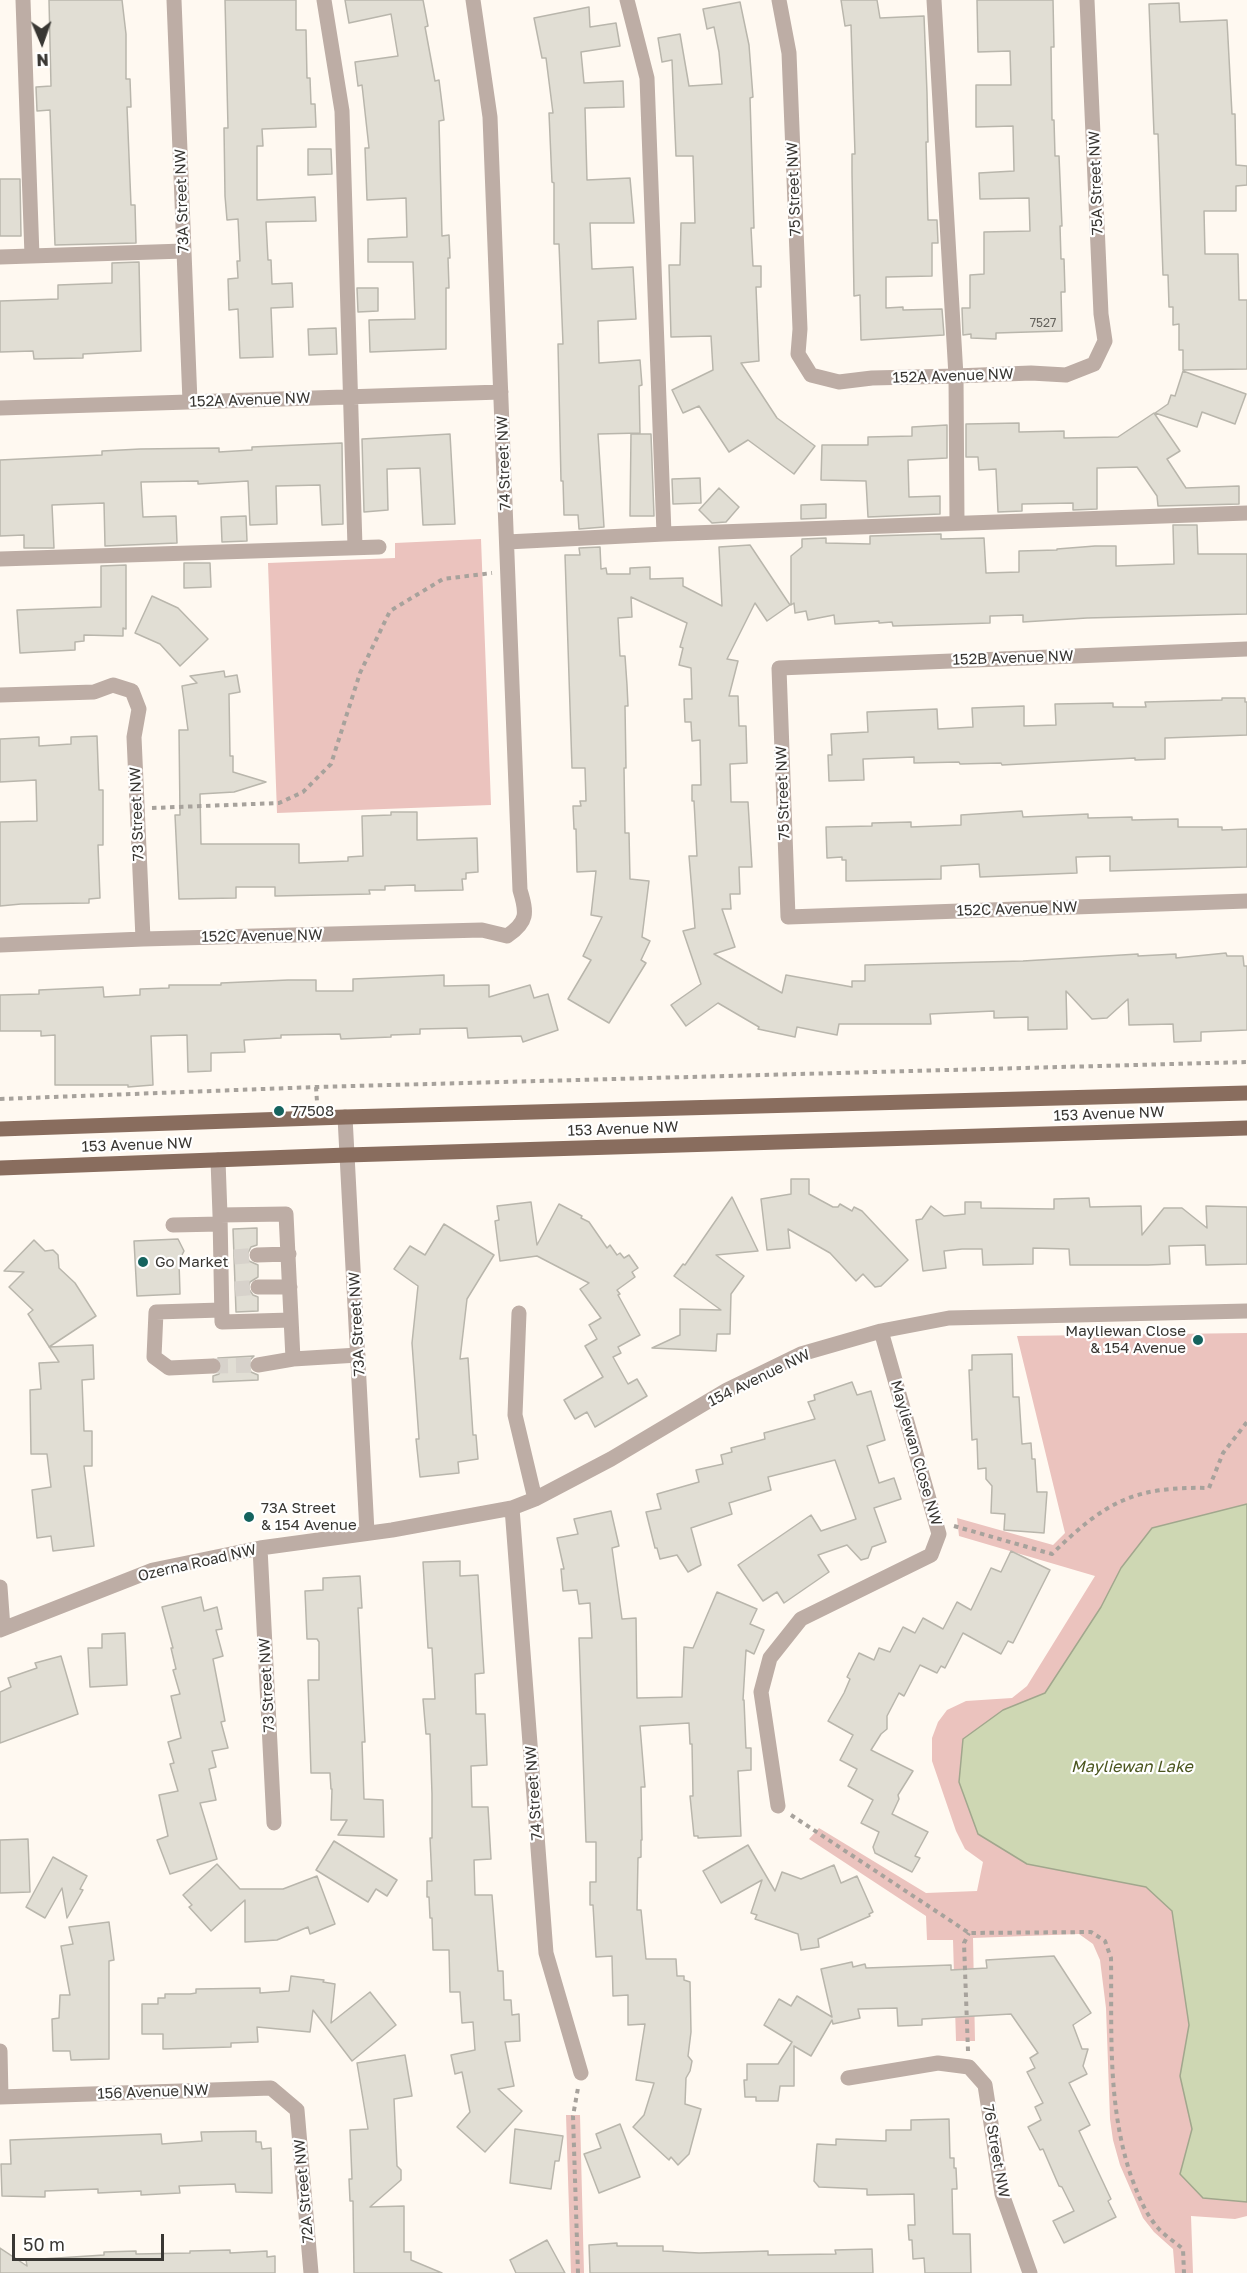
<!DOCTYPE html>
<html>
<head>
<meta charset="utf-8">
<style>
	body { margin:0 }
	#map { position:relative; width:1247px; height:2273px; overflow:hidden; background:#fff9f1; font-family:"Golos Text",sans-serif }
	canvas { display:block }
	.north { position:absolute; left:12px; top:12px; width:60px; height:60px; -webkit-text-stroke:4px #fff; paint-order:stroke; rotate:178deg; font-size:16px; font-weight:700; line-height:24px; text-align:center; color:#393733 }
	.north::after { content:''; display:block; margin:auto; width:21px; height:27px; background:#393733; clip-path:polygon(50% 0,100% 100%,50% 72%,0 100%) }
	.scale { position:absolute; left:12px; top:2234px; width:152px; height:27px; box-sizing:border-box; border:3px solid #393733; border-top:0; padding-left:8px; font-size:18px; line-height:21px; white-space:nowrap; color:#393733; -webkit-text-stroke:4px #fff; paint-order:stroke }
</style>
</head>
<body>
<div id="map">
<canvas width="1247" height="2273"></canvas>
<div class="north">N</div>
<div class="scale">50 m</div>
</div>
<script>
const g = document.querySelector('canvas').getContext('2d');
g.lineJoin = 'round';
function fillPath(path, color) { g.fillStyle = color; g.fill(path, 'evenodd'); }
function stroke(path, color, width, dash) { g.strokeStyle = color; g.lineWidth = width; g.lineCap = dash ? 'butt' : 'round'; g.setLineDash(dash || []); g.stroke(path); }
function label(font, color, halo, rows, align = 'center') {
  g.font = font + ' "Golos Text",sans-serif'; g.lineWidth = 4.5; g.setLineDash([]); g.textBaseline = 'middle'; g.strokeStyle = halo; g.fillStyle = color; for (const [text, x, y, turn = 0] of rows) {
    g.save(); g.translate(x, y); g.rotate((+turn || 0) * Math.PI / 180); g.textAlign = isNaN(turn) ? turn : align; if (halo) g.strokeText(text, 0, 0); g.fillText(text, 0, 0); g.restore();
  }
}
const green = new Path2D(`
	M481 539 491 805 277 813 268 563 395 558V543Z
	M1247 1333V2216L1235 2219 1191 2216 1193 2273H1175L1173 2249 1154 2232 1143 2218 1120 2165 1113 2140 1110 2119 1106 2008 1100 1960 1093 1944 1079 1934 973 1938 975 2041H956L953 1940H927L926 1916 809 1839 819 1828 926 1893 977 1891 983 1862 965 1849 956 1831 932 1761V1738L938 1722 947 1710 966 1701 1012 1698 1027 1686 1095 1576 959 1536 957 1518 1053 1545 1065 1533 1017 1336Z
	M566 2115H580L584 2273H571Z`);
const water = new Path2D(`
	M1247 1504V2202L1203 2198 1180 2174 1192 2129 1180 2076 1189 2025 1172 1911 1146 1887 1027 1864 978 1834 959 1782 963 1739 1003 1710 1045 1693 1101 1607 1121 1568 1152 1528Z`);
const building = new Path2D(`
	M49 0H122L126 34V79H130L131 107H127L131 205H135L136 243 55 245 50 110 37 111 36 87 51 86Z
	M225 0H296V30H306L307 78H310L311 104H315L316 127 262 129 263 146H257V200L315 197 316 221 266 222 268 260H271L272 284 292 283 293 307 271 308 273 357 240 358 238 309 229 310 228 279 238 278 237 261H240L238 219 227 220 225 196 224 128H228Z
	M345 0H423L428 26 425 27 435 81 439 80 444 120 439 121 442 236 449 235 450 258H448L449 288H446V349L370 352 369 320 415 319 413 262H368V239L407 237 406 198 367 200 365 148H369L362 85 358 86 355 62 398 56 391 14 349 23Z
	M841 0H877L880 18 924 16 927 93 928 142H926L928 220H937L938 243H932V276L886 277V308L903 307V310L942 309 944 335 861 340 860 295 854 296 852 173V154H855L851 25 845 26Z
	M977 0H1053L1054 47H1051L1052 120H1054L1055 156H1059L1062 226H1060L1061 259H1064L1065 292H1061L1062 331 996 333V339L971 338V334L963 335 962 308H970V275L984 274V232L1030 231 1029 198 980 199 979 173 1014 171 1013 126 976 127V85H1011L1010 51 978 52Z
	M740 2 749 45 753 97 750 98 754 228H751L753 266H761V287H756L759 361 741 363 777 418 815 446 794 474 748 440 729 452 699 406 683 413 672 390 713 370 711 336 671 337 669 265H680L681 223H695L693 156H676L672 60 662 62 658 38 680 34 689 86 722 84 719 52 714 27 707 29 703 9Z
	M1179 3 1180 22 1227 20 1232 114H1235L1236 165 1247 166V185L1236 186V211H1204L1205 254H1238L1239 300H1247V369L1183 370V350H1179V324L1173 325V307H1169L1168 275H1163L1158 134H1154L1149 4Z
	M589 7 590 27 616 23 620 46 581 52 584 83 623 81 624 107 585 108 587 180 630 178 634 223H590L592 269 633 267 636 319 598 321 599 363 640 360 642 385 639 386 640 433 598 434 604 527 579 529 578 515H564L563 481H561L558 344H563L559 244H554V183L552 182 549 113H553L546 58H542L534 18Z
	M308 149H331L332 174 308 175Z
	M0 179H20L21 236H0Z
	M139 262 141 351 83 354V358L34 359 33 351 0 352V301L58 299V285L112 283V263Z
	M357 288H378V311L358 312Z
	M336 328 337 354 309 355 308 329Z
	M1183 371 1246 394 1235 424 1202 412 1197 427 1155 413 1168 404 1171 395 1175 396Z
	M1154 413 1180 451 1167 459 1186 488 1239 486V504L1158 506 1157 496 1137 467 1097 468V509L1073 510V503L1022 504V511L998 512 996 469 979 470 978 457H966V424L1019 423V432L1064 431V438L1118 437Z
	M947 425V458L908 460 909 497 940 496V514L868 517 866 481 821 480 822 445H868V437L912 436V427Z
	M450 434 455 524 423 525 420 468 387 469 388 510 364 512 362 439Z
	M631 434H651L654 516H630Z
	M342 443 343 524 322 525 320 485 276 486 277 524 250 525 248 481 198 484V481L141 482 143 517 176 516 177 543 105 546 104 503 52 505 54 548H24V535L0 536V460L102 455V451L140 449 219 448V452L252 450V447Z
	M700 478 701 503 673 504 672 479Z
	M719 488 739 507 726 522 712 523 699 510Z
	M826 504V518L801 519V505Z
	M246 516 247 541 222 542 221 517Z
	M1173 525H1197L1198 554H1247V614L1087 618 1023 622V615L990 616V623L893 626 892 622 879 623V621L835 624 834 615 808 620 806 611 795 613 794 603 791 605V556L802 547V539L826 538V543L870 544V536L941 534V539L984 538 986 573 1019 572V551L1057 550V549L1095 546H1116V566L1174 564Z
	M750 545 790 605 767 621 755 603 727 659 738 661 729 696H738L739 726H746L747 763 730 764 731 802H748L752 867H739L740 894H730L731 909H722L735 947 714 954 782 993 786 975 852 987V981H865V965L1023 961 1138 954V956L1176 954V958L1226 953 1227 956H1243L1244 966H1247V1030L1201 1032V1041L1174 1042 1173 1024 1129 1025 1128 999 1107 1018 1092 1019 1066 991 1067 1029 1028 1030V1017L994 1018V1011L930 1014 931 1024H839L837 1035 797 1027 795 1037 758 1029 759 1027 718 1003 686 1026 671 1005 701 984 683 931 695 928 689 856H697L694 801H692V785H701L700 740 692 741 691 722H685L684 699H692L691 668 679 665 683 648 680 647 687 623 631 597 632 617 618 618 620 656H625L627 685 628 706H625L626 768H624L625 833H629L630 879 649 881 642 937 650 941 641 960 646 963 609 1023 568 999 591 960 583 956 602 917 591 915 596 871 577 872 576 829H574L573 806H581L580 801H586L585 768H572L565 555H580L579 548 600 547 601 569 606 568 607 574H630V568L650 567V579L683 578V586L722 606 719 547Z
	M184 563H210L211 587 184 588Z
	M126 565V629L123 628V636L84 635V641L75 642V650L20 653 17 610 101 607V566Z
	M152 596 178 608 208 639 180 666 160 644 135 633Z
	M224 671 225 677 237 675 240 692 229 694 230 756H233V772L266 782 234 792 200 794 201 844H299V863L348 861V857L363 856 362 816 391 815V812H417V840L477 838 478 872 466 873V879H462L463 890 415 891V885L385 886V890H369L370 894 275 896V887H236V898L179 899 175 815H180L179 730H188L182 686 197 683 190 676Z
	M1222 698H1245V702H1247V735L1165 738V759L1135 760V758L1002 765 1001 763 960 764 959 762 914 763V757L863 759 864 780 829 781 828 755H832L831 734 868 732 867 712 937 709 938 729 973 727 972 708 1024 706V726L1056 725 1055 704 1113 703V707H1146L1145 702 1222 700Z
	M97 736 99 790H103V845H98L100 898 89 899V903L21 904 0 906V822L37 821 36 780 0 782V739L39 737V746L71 744V737Z
	M1022 811 1023 817 1088 814V818L1132 817V820L1178 819V827H1222V830L1247 829V867L1110 871V856L1076 857 1077 873 980 877 979 864 941 866V879L846 881V860H842V857L827 858 826 827 872 826V823L911 822V827L961 825V815Z
	M444 975V986L489 985V997L530 985 534 998 548 994 558 1030 523 1042 521 1036 468 1038 467 1028 420 1029V1034L391 1035V1037L341 1039 340 1034 281 1035V1038L244 1040 245 1052 211 1053V1071L188 1072 187 1035 151 1036 153 1085 128 1087V1085H55V1035L41 1036V1031H0V995L39 994V990L103 987 104 997 140 995V989L169 988V985H221V983L288 980H316V991H353V979Z
	M791 1179H809V1194L833 1207H838L840 1204 852 1211 854 1207 862 1211 908 1260 881 1286 875 1287 863 1274 856 1281 830 1253 788 1229 790 1248 767 1250 761 1199 791 1194Z
	M732 1197 758 1251 716 1255 744 1276 731 1294 730 1334H717L716 1351 652 1348 680 1335V1309L721 1310 674 1276 683 1264 685 1265Z
	M1089 1198 1090 1207 1141 1206 1142 1235 1164 1208H1182L1207 1228 1206 1206 1247 1207V1264L1206 1265 1205 1245 1169 1246 1170 1264 1148 1265H1070L1069 1249 1033 1248V1264L983 1265 982 1249H962L944 1251 946 1268 923 1271 916 1220 922 1219 931 1206 944 1216 965 1214V1202H981V1208L1054 1209V1199Z
	M531 1202 537 1245 559 1204 582 1216 581 1218 589 1222 607 1248 610 1245 617 1255 620 1253 624 1258 629 1255 638 1268 632 1272 635 1277 617 1290 620 1294 618 1295 640 1335 618 1347 621 1353 613 1357 628 1384 637 1379 647 1396 595 1427 587 1412 575 1419 564 1400 603 1377 585 1346 597 1339 589 1325 601 1318 580 1289 589 1283 537 1256 500 1261 495 1221 499 1220 497 1206Z
	M444 1224 494 1255 467 1299 460 1359 468 1358 473 1435H476L478 1459 458 1462 459 1473 420 1477 416 1439H419L412 1343 418 1286 394 1269 410 1246 425 1255Z
	M257 1228V1245L251 1247 247 1255 249 1261 258 1265V1277L250 1282 248 1288 253 1295 258 1297V1311L236 1312 233 1229Z
	M178 1239 184 1251 179 1261 180 1294 137 1296 134 1241Z
	M34 1240 45 1251 53 1250 58 1255 59 1268 75 1283 96 1316 49 1347 93 1345 94 1379 82 1380 84 1431H92V1466H84L94 1546 53 1551 51 1536 37 1538 32 1490 51 1487 47 1454H31L30 1390 41 1389 39 1363 59 1362 28 1314 33 1310 9 1287 24 1272 4 1271Z
	M1012 1354 1013 1397H1019L1022 1444 1031 1443 1032 1459H1035L1037 1492H1047L1044 1533 1004 1530 1005 1514 991 1513 992 1486 986 1479V1468L978 1469 977 1439 972 1440 969 1370H972V1355Z
	M254 1356 249 1361V1367L251 1372 258 1375V1380L213 1382V1376L219 1374 223 1366 218 1358Z
	M852 1382 857 1395 871 1391 885 1440 867 1446 879 1483 894 1478 901 1499 874 1508 886 1542 872 1547 868 1558 861 1560 847 1545 818 1555 829 1572 784 1603 777 1592 763 1601 738 1565 811 1515 821 1531 856 1519 835 1460 768 1477 771 1490 729 1503 732 1514 691 1528 701 1565 688 1572 677 1555 660 1559 657 1548H655L646 1512 661 1509 657 1494 699 1482 696 1470 723 1464 721 1455 732 1452 731 1448 765 1439 764 1433 815 1419 808 1402 815 1400 814 1395Z
	M611 1511 619 1546 612 1548 622 1619 636 1618 637 1698 682 1697 684 1647 693 1648 717 1592 757 1609 750 1624 764 1630 754 1654 746 1650 743 1700H744L746 1748H751V1770L738 1771 741 1836 698 1838V1836H694L690 1796H693L692 1744H690L689 1723 640 1726 645 1787H641L642 1840H641V1857L638 1858 637 1910H641L646 1959H676L677 1976H684V1980L690 1982 691 2032 688 2056 692 2061 690 2071 686 2078 685 2104 701 2109 689 2154 678 2165 671 2157 669 2160 633 2127 644 2115 654 2083 636 2080 645 2024 628 2025V1995L613 1996 612 1956 596 1957 593 1905H590V1882H596V1842H586L579 1638H592L590 1603 579 1604 577 1590 563 1591 561 1569H564L557 1538 578 1534 574 1519Z
	M1011 1551 1050 1570 1013 1643 1008 1641 1001 1654 963 1633 945 1668 941 1666 937 1673 920 1665 904 1696 899 1693 887 1716V1729L881 1734 871 1750 913 1771 898 1795 899 1799 892 1814 928 1832 915 1856 920 1858 912 1872 875 1853 873 1847 879 1832 861 1823 873 1800 848 1786 857 1769 840 1760 853 1735 828 1721 844 1693 850 1679 847 1677 859 1653 874 1660 879 1648 890 1652 903 1627 915 1633 923 1618 943 1629 957 1602 971 1610 991 1568 1001 1572Z
	M460 1561V1576L478 1575 484 1673 475 1674 476 1714H485L487 1765 471 1766 472 1807H488L491 1859 474 1860 475 1895H492L498 1971H503L504 2000H511L512 2015 519 2014 520 2041 505 2042 514 2086 498 2089 522 2111 485 2152 457 2127 470 2112 462 2072 455 2074 451 2055 475 2050 473 2022 462 2023 460 1992H450L449 1950H433L432 1918H430L429 1897H427V1881H432L430 1838H432V1794L430 1734H426L423 1699H435L432 1648H428L423 1562Z
	M360 1576 362 1608H358L365 1742H362L364 1799 383 1800 384 1837 338 1835 347 1820H331L332 1789H331L330 1773H311L308 1680H319V1642L317 1639H307L305 1591 323 1590V1578Z
	M201 1597 204 1611 217 1607 222 1629 216 1630 223 1656 213 1659 225 1721 221 1722 228 1748 212 1751 216 1767 209 1769 216 1800 200 1803 217 1859 170 1874 157 1840 168 1836 159 1795 178 1791 170 1764 174 1763 168 1742 181 1738 171 1696 180 1694 173 1670 176 1669 171 1648H173L162 1607Z
	M125 1633 127 1685 90 1687 88 1648H102V1634Z
	M61 1656 78 1714 0 1743V1692L11 1687 8 1678 37 1668 35 1663Z
	M28 1839 30 1892 0 1893V1840Z
	M334 1841 397 1880 387 1896 376 1889 368 1902 316 1870Z
	M748 1845 775 1891 782 1872 801 1879 834 1865 841 1883 857 1876 873 1912 869 1914 870 1916 818 1939 819 1947 801 1950 798 1934 755 1919 757 1915 751 1913 762 1880 721 1903 703 1871Z
	M53 1857 87 1876 80 1889 83 1890 67 1918 62 1888 45 1918 26 1907Z
	M217 1864 240 1889H283L317 1876 335 1924 310 1934 308 1927 277 1940 245 1942V1900L211 1931 189 1907 192 1905 183 1895Z
	M109 1922 114 1960 109 1961V2059L71 2060 70 2051H53L52 2019 59 2018 60 1995H70L61 1946 73 1944 69 1927Z
	M1054 1956 1091 2013 1073 2025 1082 2049H1088L1083 2066 1087 2074 1069 2083 1090 2125 1079 2131 1111 2199 1108 2201 1116 2217 1064 2243 1053 2221 1074 2211 1062 2187 1059 2186 1043 2149 1040 2150 1028 2127 1041 2120 1035 2107 1043 2103 1027 2072 1035 2068 1030 2058 1038 2053 1011 2014 922 2019V2025L898 2026 897 2008 858 2009 860 2018 833 2024 832 2020 811 2056 794 2046V2086H780L778 2101H756V2097H745L744 2080H747V2064H778L792 2042 764 2025 779 1999 791 2006 797 1996 832 2017 821 1969 852 1962 853 1967 865 1964 866 1968 951 1965V1970L987 1968 986 1960Z
	M291 1976 324 1980 323 1982 335 1984 331 2023 370 1992 396 2025 352 2061 313 2010 310 2032 257 2027 258 2042 231 2043V2047L163 2049V2034H142V2004H158V1998H165V1994H190L196 1993V1989L260 1988V1993L289 1991Z
	M405 2055 412 2096 394 2099 397 2166 401 2170V2180L370 2207 404 2206V2252H411V2260L442 2273H354L353 2201H350L349 2179H352L350 2130 368 2129 357 2063Z
	M949 2119 950 2158H954V2168H956L957 2189H952L953 2234H970L971 2273H925L924 2258 913 2259 912 2240H909L908 2225H915L914 2194 867 2195V2189L819 2187 814 2181 817 2144 836 2145V2139L886 2141V2130H911V2120Z
	M620 2124 640 2177 599 2193 584 2154 601 2148 596 2134Z
	M515 2129 563 2136 559 2161H555L551 2189 510 2183Z
	M256 2131V2142H261L262 2149 271 2148 272 2193 236 2192 235 2184 179 2186 180 2193 141 2195V2191L98 2193V2189L45 2191V2197L2 2196 1 2164H11L10 2140 161 2134 162 2144 202 2141 201 2132Z
	M547 2240 565 2273H516L510 2260Z
	M617 2243V2246H663V2251L699 2253 768 2251V2255L836 2254 835 2250 872 2249 873 2273H590L589 2245Z
	M0 2248 27 2266 26 2260 104 2255V2252L136 2251V2254L190 2253V2251L230 2250V2253L267 2251V2257L275 2256V2273H0Z`);
const minorTunnel = new Path2D(`
	M234 1257 257 1255
	M235 1289 258 1287
	M213 1366 258 1365`);
const path = new Path2D(`
	M152 808 279 803 303 792 331 764 360 673 390 611 443 579 492 573
	M316 1087 317 1102
	M0 1099 316 1087 1247 1062
	M954 1526 1052 1554C1105 1502 1134 1486 1209 1488L1223 1453 1247 1422
	M791 1815 969 1933 1091 1932 1105 1941 1111 1958C1112 2031 1107 2105 1131 2176 1138 2195 1145 2213 1158 2228 1165 2236 1175 2242 1183 2249L1184 2273
	M968 2051 964 1943 969 1933
	M578 2273 573 2116 578 2088`);
const minor = new Path2D(`
	M23 0 32 256
	M174 0 190 402
	M324 0 342 111 355 547
	M627 0 647 78 664 534
	M779 0 789 53 800 329 798 354 811 375 839 382 872 378 956 376 1031 373 1066 375 1094 364 1105 341 1101 314 1087 0
	M934 0 956 376 957 523
	M0 257 184 251
	M0 408 501 392
	M507 542 664 534 1247 513
	M0 559 379 547
	M1247 649 779 668 788 917 1247 901
	M0 695 94 692 113 685 132 691 139 709 134 737 143 939
	M0 945 143 939 482 930 507 936C528 922 527 913 520 890L490 117 473 0
	M345 1117 367 1532
	M218 1160 220 1215 286 1214 293 1359 358 1355
	M220 1215 222 1322 291 1320
	M173 1225 220 1224
	M257 1255 289 1254
	M258 1287H290
	M519 1313 515 1415 535 1499
	M258 1365 293 1359
	M213 1366 169 1368 154 1357 156 1312 221 1310
	M512 1508 546 1953 581 2073
	M260 1548 274 1823
	M0 1587 3 1628
	M0 1630 153 1570 260 1548 392 1530 512 1508 535 1499 611 1459 727 1390 801 1354 881 1331 949 1318 1247 1311
	M778 1806 761 1692 770 1658 801 1619 931 1555 939 1534 881 1331
	M0 2051 1 2097
	M848 2078 938 2063 969 2067 985 2085 1002 2194 1030 2273
	M0 2097 271 2088 297 2110 311 2273`);
const major = new Path2D(`
	M0 1129 345 1117 1247 1093
	M0 1168 347 1155 1247 1128`);
const markers = [
	[279,1111,6,"#15635e"],
	[143,1262,6,"#15635e"],
	[1198,1340,6,"#15635e"],
	[249,1517,6,"#15635e"]
];
const numberNames = [
	["7527",1043,323]
];
const streetNames = [
	["75A Street NW",1096,183,-92],
	["75 Street NW",794,189,-92],
	["73A Street NW",182,201,-92],
	["152A Avenue NW",953,376,-2],
	["152A Avenue NW",250,400,-2],
	["74 Street NW",504,463,-92],
	["152B Avenue NW",1013,658,-2],
	["75 Street NW",783,793,-92],
	["73 Street NW",137,814,-92],
	["152C Avenue NW",1017,909,-2],
	["152C Avenue NW",262,936,-1],
	["153 Avenue NW",1109,1114,-2],
	["153 Avenue NW",623,1129,-2],
	["153 Avenue NW",137,1145,-2],
	["73A Street NW",357,1324,-93],
	["154 Avenue NW",759,1378,-26],
	["Mayliewan Close NW",916,1453,74],
	["Ozerna Road NW",197,1563,-13],
	["73 Street NW",267,1685,-93],
	["74 Street NW",534,1793,-94],
	["156 Avenue NW",153,2092,-2],
	["76 Street NW",996,2151,80],
	["72A Street NW",304,2191,-95]
];
const poiNames = [
	["77508",291,1111],
	["Go Market",155,1262],
	["Mayliewan Close",1186,1331,"right"],
	["& 154 Avenue",1186,1348,"right"],
	["73A Street",261,1508],
	["& 154 Avenue",261,1525]
];
const waterNames = [
	["Mayliewan Lake",1132,1767]
];
fillPath(green, '#ebc3be');
fillPath(water, '#ced7b3');
stroke(water, '#a1a78d', 1.5);
fillPath(building, '#e1ded4');
stroke(building, '#b9b6ac', 1.5);
stroke(minorTunnel, '#d7d2cb', 15, [15, 8]);
stroke(path, '#a7a29c', 4, [4.5, 4.5]);
stroke(minor, '#bdada5', 15);
stroke(major, '#896d5e', 15);
for (const [x, y, r, color] of markers) { const dot = new Path2D(); dot.arc(x, y, r, 0, 2 * Math.PI); g.fillStyle = color; g.fill(dot); stroke(dot, '#fff', 2); }
label('12px', '#63615b', null, numberNames);
label('15px', '#393733', '#fff', streetNames);
label('15px', '#393733', '#fff', poiNames, 'left');
label('italic 16px', '#4a551e', '#fff', waterNames);
</script>
</body>
</html>
